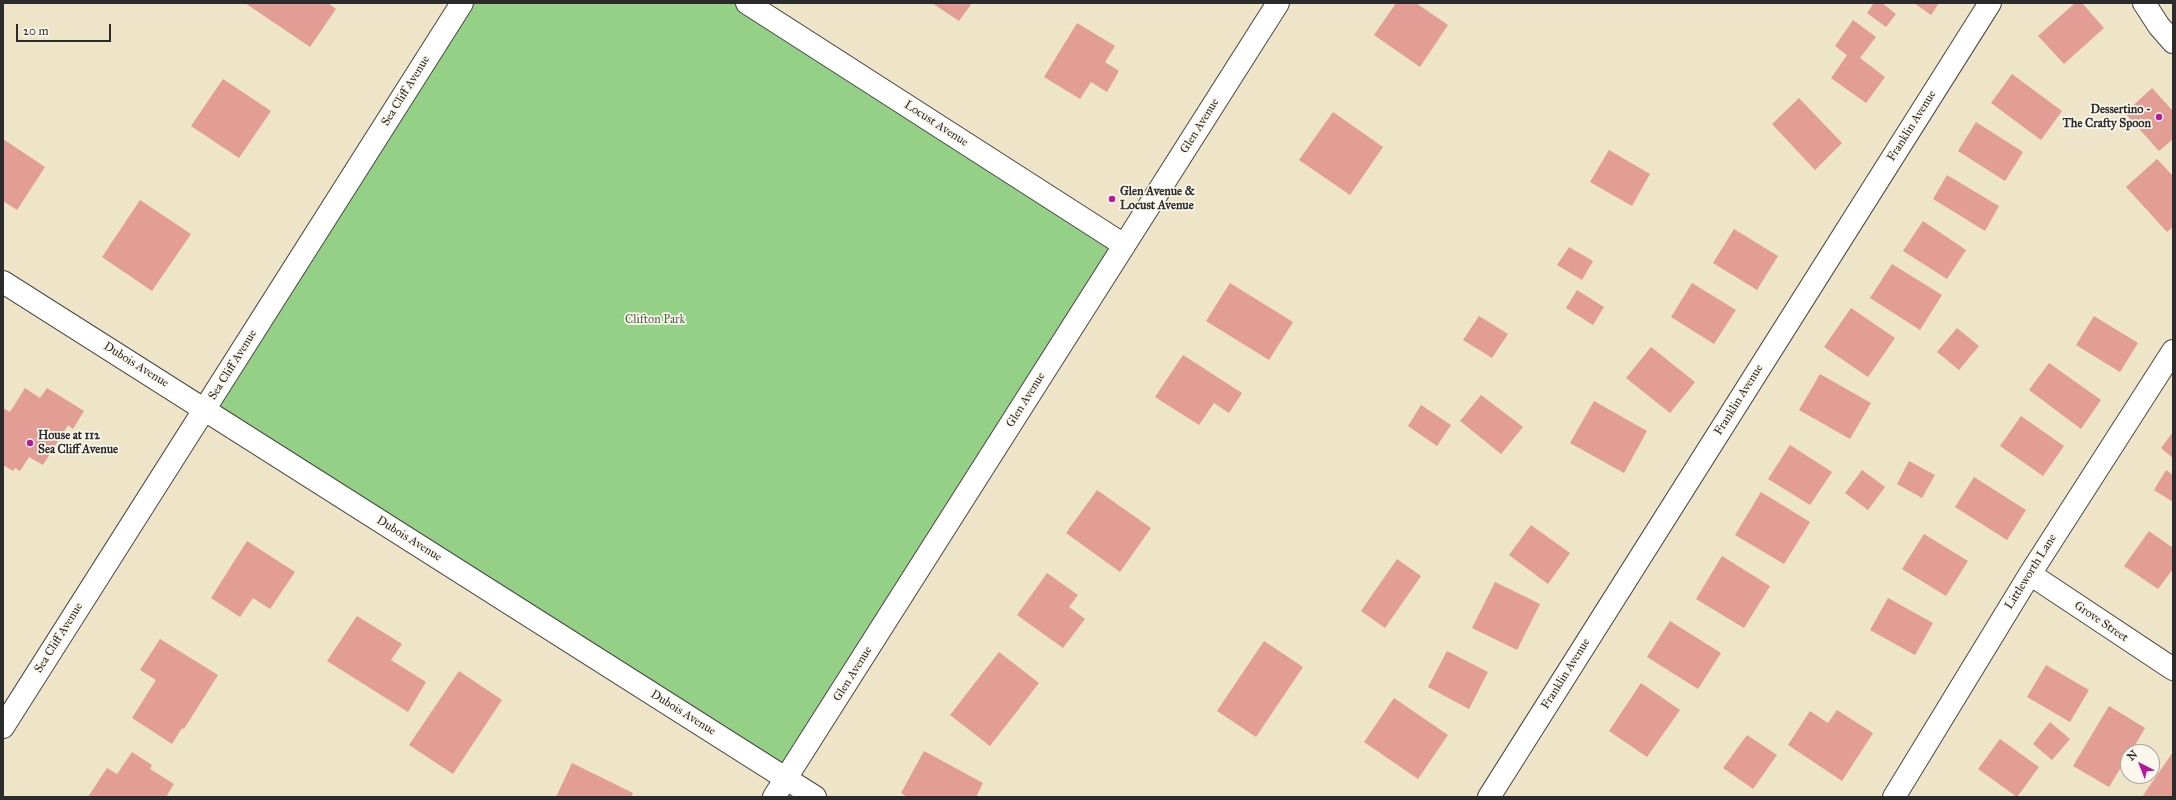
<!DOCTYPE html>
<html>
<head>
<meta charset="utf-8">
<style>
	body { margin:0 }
	#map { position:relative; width:2176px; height:800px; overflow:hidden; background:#eee5c8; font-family:"IM FELL Great Primer",serif }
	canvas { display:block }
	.frame { position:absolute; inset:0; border:4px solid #2b2b2b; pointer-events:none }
	.north { position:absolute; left:2120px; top:744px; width:40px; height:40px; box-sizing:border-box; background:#fbf7ec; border:1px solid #a8a59f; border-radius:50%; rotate:318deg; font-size:11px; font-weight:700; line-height:16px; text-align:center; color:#2b2b2b }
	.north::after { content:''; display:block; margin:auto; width:14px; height:18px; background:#b5179e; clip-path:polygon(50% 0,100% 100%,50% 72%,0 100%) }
	.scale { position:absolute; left:16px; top:24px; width:95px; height:18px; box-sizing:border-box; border:2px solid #2b2b2b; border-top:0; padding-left:5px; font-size:12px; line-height:14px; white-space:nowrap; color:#2b2b2b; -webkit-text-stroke:3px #fbf7ec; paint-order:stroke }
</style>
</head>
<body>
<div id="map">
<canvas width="2176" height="800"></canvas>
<div class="frame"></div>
<div class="north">N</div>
<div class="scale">20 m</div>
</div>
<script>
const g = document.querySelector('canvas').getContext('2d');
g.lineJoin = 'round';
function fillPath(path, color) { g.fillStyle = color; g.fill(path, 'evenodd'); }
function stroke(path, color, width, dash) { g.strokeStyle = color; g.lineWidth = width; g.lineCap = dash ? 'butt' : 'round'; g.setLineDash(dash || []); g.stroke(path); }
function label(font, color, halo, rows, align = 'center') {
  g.font = font + ' "IM FELL Great Primer",serif'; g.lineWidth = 3.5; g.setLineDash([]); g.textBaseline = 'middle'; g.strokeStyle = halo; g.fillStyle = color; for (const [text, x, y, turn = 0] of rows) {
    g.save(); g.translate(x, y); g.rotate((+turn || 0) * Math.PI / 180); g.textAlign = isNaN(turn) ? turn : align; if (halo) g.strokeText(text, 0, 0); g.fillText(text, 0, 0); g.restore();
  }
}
const green = new Path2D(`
	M462 3H747L1124 245 786 778 205 409Z`);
const building = new Path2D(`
	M245 3H328L336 9 310 47Z
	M932 3H972L959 21Z
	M1396 3H1416L1448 25 1420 67 1374 35Z
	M1874 3H1882L1896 14 1886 27 1867 13Z
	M1914 3H1939L1931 15Z
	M2075 3H2082L2104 28 2064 64 2038 36Z
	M1853 20 1876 37 1860 58 1885 77 1866 103 1831 78 1847 55 1835 46Z
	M1077 23 1115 46 1105 62 1119 71 1107 92 1091 82 1080 99 1044 77Z
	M2012 74 2062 111 2041 140 1991 103Z
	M223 79 271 111 239 158 191 126Z
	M2152 88 2173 111V139L2159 151 2125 113Z
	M1799 98 1842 143 1815 170 1772 124Z
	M1333 112 1383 147 1350 195 1299 160Z
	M1976 122 2023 152 2005 181 1958 151Z
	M3 139 45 167 17 210 3 201Z
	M1609 150 1650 174 1632 206 1590 182Z
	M2157 159 2173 176V227L2167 232 2126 187Z
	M1947 175 1999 206 1985 231 1933 199Z
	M140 200 191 234 152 291 102 257Z
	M1923 221 1966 250 1947 279 1903 251Z
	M1734 229 1778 256 1757 290 1713 263Z
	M1569 247 1593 261 1582 280 1557 265Z
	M1892 264 1942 295 1920 330 1870 298Z
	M1230 283 1293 322 1269 360 1206 321Z
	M1692 283 1736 310 1714 344 1671 317Z
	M1577 290 1604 307 1593 325 1566 308Z
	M1851 308 1895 338 1868 377 1824 347Z
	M1479 316 1508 334 1492 358 1463 340Z
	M2094 316 2138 343 2120 372 2076 345Z
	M1957 328 1979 346 1959 370 1937 352Z
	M1651 347 1695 382 1670 413 1626 378Z
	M1183 355 1242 393 1229 413 1214 403 1199 425 1155 397Z
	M2049 363 2101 400 2081 429 2029 390Z
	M1820 374 1871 403 1850 439 1799 410Z
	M25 388 40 398 47 388 84 411 73 429 68 425 43 465 29 457 20 471 15 468 13 471 3 465V408L10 412Z
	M1481 395 1523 427 1501 454 1460 421Z
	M1594 401 1647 431 1624 473 1570 443Z
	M1421 405 1451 425 1437 446 1408 426Z
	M2021 416 2064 446 2043 476 2000 446Z
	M2173 432V458L2161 448Z
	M1790 445 1832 472 1810 505 1768 479Z
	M1909 461 1935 475 1922 498 1897 484Z
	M1862 470 1885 487 1868 510 1845 493Z
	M2166 470 2173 475V502L2154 490Z
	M1974 477 2026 510 2007 540 1955 507Z
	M1097 490 1151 528 1120 572 1066 533Z
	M1761 492 1810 522 1784 564 1735 535Z
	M1531 525 1570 553 1548 584 1509 555Z
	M2149 531 2173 548V569L2158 589 2124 566Z
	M1924 534 1968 561 1946 596 1902 569Z
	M247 541 295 572 270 609 253 598 240 617 211 598Z
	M1722 556 1770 586 1744 628 1696 599Z
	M1397 559 1421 576 1385 628 1361 611Z
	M1047 573 1078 595 1069 607 1085 619 1063 648 1017 615Z
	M1495 582 1540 604 1517 650 1472 628Z
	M1888 598 1933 623 1915 655 1870 630Z
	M357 616 402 644 391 660 426 682 408 712 327 661Z
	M1670 621 1721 653 1698 689 1647 657Z
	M160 639 218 675 184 729 182 728 172 744 132 718 156 680 140 670Z
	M1264 641 1303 667 1256 737 1217 711Z
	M1447 651 1488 672 1469 709 1428 687Z
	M999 652 1039 683 990 746 950 715Z
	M2046 665 2089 690 2070 722 2027 697Z
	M459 671 502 700 453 774 409 745Z
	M1641 683 1680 710 1647 757 1609 731Z
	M1394 698 1448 735 1418 779 1364 742Z
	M2109 706 2145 728 2131 752H2128V756L2109 787 2073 766Z
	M1837 710 1873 733 1842 781 1788 745 1810 711 1828 723Z
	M2050 722 2070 739 2052 760 2033 744Z
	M1747 735 1777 755 1753 789 1723 768Z
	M2000 739 2039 767 2017 797 1978 769Z
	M924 751 983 783 976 797H907L901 793Z
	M132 752 152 765 150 769 174 784 166 797H88L107 768 117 774Z
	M2173 752V797H2142Z
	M572 763 633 793 631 797H556Z`);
const minor = new Path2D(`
	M747 3 1124 245
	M3 282 815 797
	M2030 574 2173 669
	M3 727 462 3
	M774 797 1278 3
	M1489 797 1990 3
	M1894 797 2030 574 2173 351`);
const major = new Path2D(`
	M2144 3 2159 26 2173 42`);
const markers = [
	[2159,117,4,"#b5179e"],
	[1112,199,4,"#b5179e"],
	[30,443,4,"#b5179e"]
];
const streetNames = [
	["Sea Cliff Avenue",406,91,-58],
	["Locust Avenue",936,124,33],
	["Glen Avenue",1200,126,-58],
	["Franklin Avenue",1912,126,-58],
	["Dubois Avenue",136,365,32],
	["Sea Cliff Avenue",233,365,-58],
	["Glen Avenue",1026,400,-58],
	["Franklin Avenue",1739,400,-58],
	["Dubois Avenue",409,539,32],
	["Littleworth Lane",2031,572,-58],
	["Grove Street",2101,622,34],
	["Sea Cliff Avenue",59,638,-58],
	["Glen Avenue",853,674,-58],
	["Franklin Avenue",1566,674,-58],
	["Dubois Avenue",683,713,32]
];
const poiNames = [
	["Dessertino -",2151,110,"right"],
	["The Crafty Spoon",2151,124,"right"],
	["Glen Avenue &",1120,192],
	["Locust Avenue",1120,206],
	["House at 112",38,436],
	["Sea Cliff Avenue",38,450]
];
const parkNames = [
	["Clifton Park",655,320]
];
fillPath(green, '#94d186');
fillPath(building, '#e29d94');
stroke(minor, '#484743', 24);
stroke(major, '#484743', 24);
stroke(minor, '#fff', 22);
stroke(major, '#fff', 22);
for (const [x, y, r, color] of markers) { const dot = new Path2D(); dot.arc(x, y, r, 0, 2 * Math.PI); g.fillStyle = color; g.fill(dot); stroke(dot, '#fbf7ec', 1.5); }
label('12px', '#2b2b2b', '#fbf7ec', streetNames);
label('bold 12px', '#2b2b2b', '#fbf7ec', poiNames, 'left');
label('12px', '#4a5d46', '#fbf7ec', parkNames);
</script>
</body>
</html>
